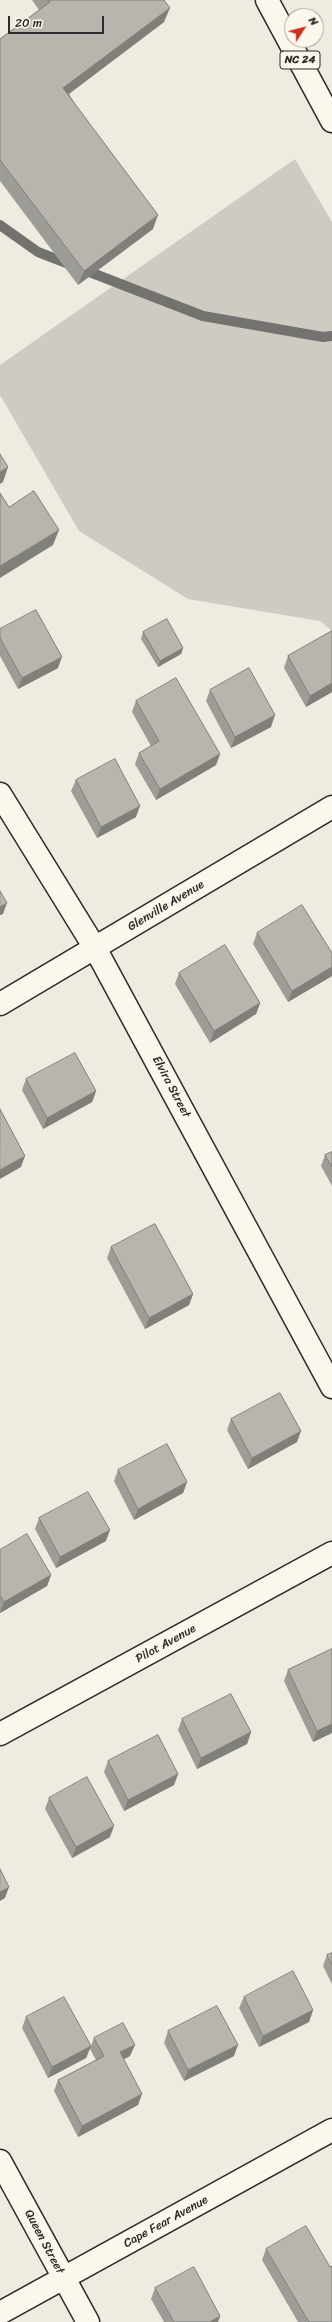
<!DOCTYPE html>
<html>
<head>
<meta charset="utf-8">
<style>
	body { margin:0 }
	#map { position:relative; width:332px; height:2322px; overflow:hidden; background:#eeebe0; font-family:Sriracha,sans-serif }
	canvas { display:block }
	.north { position:absolute; left:284px; top:8px; width:40px; height:40px; box-sizing:border-box; background:#fbf7ec; border:1px solid #a8a59f; border-radius:50%; rotate:54deg; font-size:11px; font-weight:700; line-height:16px; text-align:center; color:#2b2b2b }
	.north::after { content:''; display:block; margin:auto; width:14px; height:18px; background:#c8321e; clip-path:polygon(50% 0,100% 100%,50% 72%,0 100%) }
	.scale { position:absolute; left:8px; top:16px; width:96px; height:18px; box-sizing:border-box; border:2px solid #2b2b2b; border-top:0; padding-left:5px; font-size:12px; line-height:14px; white-space:nowrap; color:#2b2b2b; -webkit-text-stroke:3px #fbf7ec; paint-order:stroke }
</style>
</head>
<body>
<div id="map">
<canvas width="332" height="2322"></canvas>
<div class="north">N</div>
<div class="scale">20 m</div>
</div>
<script>
const g = document.querySelector('canvas').getContext('2d');
g.lineJoin = 'round';
function fillPath(path, color) { g.fillStyle = color; g.fill(path, 'evenodd'); }
function stroke(path, color, width, dash) { g.strokeStyle = color; g.lineWidth = width; g.lineCap = dash ? 'butt' : 'round'; g.setLineDash(dash || []); g.stroke(path); }
function label(font, color, halo, rows, align = 'center') {
  g.font = font + ' Sriracha,sans-serif'; g.lineWidth = 4; g.setLineDash([]); g.textBaseline = 'middle'; g.strokeStyle = halo; g.fillStyle = color; for (const [text, x, y, turn = 0] of rows) {
    g.save(); g.translate(x, y); g.rotate((+turn || 0) * Math.PI / 180); g.textAlign = isNaN(turn) ? turn : align; if (halo) g.strokeText(text, 0, 0); g.fillText(text, 0, 0); g.restore();
  }
}
const green = new Path2D(`
	M295 159 332 222V631L320 621 188 599 79 531 0 395V365Z`);
const stream = new Path2D(`
	M0 225 38 252 203 316 323 337 332 336`);
const street = new Path2D(`
	M0 794 95 948 332 1387
	M0 1004 332 807
	M0 1734 332 1553
	M0 2161 88 2322
	M0 2313 332 2130`);
const primary = new Path2D(`
	M267 0 332 121`);
const wall = new Path2D(`
	M32 0H164V22L69 94 153 229 78 285 0 181V39L39 10Z
	M0 629 58 668 18 689 0 656Z
	M332 631V692L306 707 284 668 288 656Z
	M143 632 183 648 181 654 158 667 141 639Z
	M210 690 271 727 231 748 206 701Z
	M136 701 220 754 216 765 156 800 135 764 139 753 151 746 132 712Z
	M76 780 136 817 97 838 71 791Z
	M257 933 332 953V976L288 1002 253 944Z
	M179 973 260 1003 256 1014 210 1043 175 984Z
	M26 1079 96 1091 92 1102 43 1129 22 1090Z
	M332 1152V1186L321 1166 325 1155Z
	M111 1247 193 1294 189 1305 145 1329 107 1258Z
	M231 1419 297 1442 248 1469 227 1430Z
	M118 1470 187 1482 183 1493 134 1520 114 1481Z
	M39 1518 106 1541 56 1568 35 1529Z
	M0 1550 51 1575 47 1586 0 1613Z
	M332 1649V1733L313 1742 284 1681 288 1670Z
	M182 1719 251 1732 247 1744 197 1769 178 1730Z
	M108 1761 178 1774 174 1785 124 1811 104 1772Z
	M49 1798 110 1837 72 1858 45 1809Z
	M332 1953V1984L323 1966 327 1955Z
	M244 1997 313 2010 309 2022 259 2047 239 2008Z
	M26 2017 91 2046 86 2058 48 2078 22 2028Z
	M168 2031 234 2056 184 2081 164 2043Z
	M94 2038 130 2056 124 2059 138 2105 78 2137 54 2091 58 2080 96 2060 90 2049Z
	M266 2249 330 2267 332 2322H298L262 2260Z
	M155 2288 220 2316 218 2322H164L151 2299Z`);
const shadedWall = new Path2D(`
	M170 8 164 22 58 102 63 88Z
	M158 215 153 229 78 285 84 271Z
	M8 467 3 482 0 484V472Z
	M59 530 53 545 0 578V566Z
	M183 648 181 654 158 667 160 661Z
	M62 657 58 668 18 689 22 678Z
	M332 683V692L306 707 310 696Z
	M275 715 271 727 231 748 235 737Z
	M220 754 216 765 156 800 160 789Z
	M140 806 136 817 97 838 101 827Z
	M7 903 3 914 0 915V907Z
	M332 967V976L288 1002 292 991Z
	M260 1003 256 1014 210 1043 214 1031Z
	M96 1091 92 1102 43 1129 47 1118Z
	M25 1156 21 1167 0 1179V1170Z
	M193 1294 189 1305 145 1329 149 1318Z
	M301 1431 297 1442 248 1469 252 1458Z
	M187 1482 183 1493 134 1520 138 1509Z
	M110 1530 106 1541 56 1568 60 1557Z
	M51 1575 47 1586 0 1613 4 1602Z
	M332 1724V1733L313 1742 317 1731Z
	M251 1732 247 1744 197 1769 201 1758Z
	M178 1774 174 1785 124 1811 128 1800Z
	M114 1826 110 1837 72 1858 76 1847Z
	M9 1887 5 1898 0 1901V1892Z
	M313 2010 309 2022 259 2047 263 2036Z
	M135 2045 130 2056 116 2063 120 2052Z
	M238 2045 234 2056 184 2081 188 2070Z
	M91 2046 86 2058 48 2078 52 2067Z
	M142 2094 138 2105 78 2137 82 2126Z
	M220 2316 218 2322H210Z`);
const building = new Path2D(`
	M48 0H164L170 8 63 88 158 215 84 271 0 160V39L50 2Z
	M0 454 8 467 0 472Z
	M34 491 59 530 0 566V493L9 507Z
	M36 610 62 657 22 678 0 638V629Z
	M167 619 183 648 160 661 143 632Z
	M332 631V683L310 696 288 656Z
	M249 668 275 715 235 737 210 690Z
	M176 678 220 754 160 789 139 753 159 741 136 701Z
	M115 759 140 806 101 827 76 780Z
	M0 891 7 903 0 907Z
	M302 905 332 953V967L292 991 257 933Z
	M225 945 260 1003 214 1031 179 973Z
	M75 1053 96 1091 47 1118 26 1079Z
	M0 1109 25 1156 0 1170Z
	M332 1152V1167L325 1155Z
	M155 1224 193 1294 149 1318 111 1247Z
	M280 1393 301 1431 252 1458 231 1419Z
	M167 1444 187 1482 138 1509 118 1470Z
	M88 1492 110 1530 60 1557 39 1518Z
	M27 1534 51 1575 4 1602 0 1595V1550Z
	M332 1649V1724L317 1731 288 1670Z
	M231 1694 251 1732 201 1758 182 1719Z
	M158 1735 178 1774 128 1800 108 1761Z
	M87 1777 114 1826 76 1847 49 1798Z
	M0 1869 9 1887 0 1892Z
	M332 1953V1965L327 1955Z
	M293 1971 313 2010 263 2036 244 1997Z
	M64 1997 91 2046 52 2067 26 2017Z
	M217 2006 238 2045 188 2070 168 2031Z
	M123 2023 135 2045 120 2052 142 2094 82 2126 58 2080 104 2056 94 2038Z
	M306 2226 330 2267 332 2266V2322H309L266 2249Z
	M194 2267 220 2316 210 2322H174L155 2288Z`);
const shields = [
	[300,60,40]
];
const shieldNames = [
	["NC 24",300,60]
];
const streetNames = [
	["Glenville Avenue",166,906,-31],
	["Elvira Street",171,1087,62],
	["Pilot Avenue",166,1644,-29],
	["Cape Fear Avenue",166,2222,-29],
	["Queen Street",44,2242,62]
];
fillPath(green, '#cecbc2');
stroke(stream, '#74726e', 10);
stroke(street, '#2b2b2b', 25);
stroke(primary, '#2b2b2b', 25);
stroke(street, '#fbf7ec', 22);
stroke(primary, '#fbf7ec', 22);
fillPath(wall, '#9e9c96');
fillPath(shadedWall, '#817f7a');
fillPath(building, '#b8b5ae');
stroke(building, '#817f7a', 1);
for (const [x, y, w] of shields) { const box = new Path2D(); box.roundRect(x - w / 2, y - 9, w, 18, 3); g.fillStyle = '#fbf7ec'; g.fill(box); stroke(box, '#2b2b2b', 1); }
label('bold 11px', '#2b2b2b', null, shieldNames);
label('12px', '#2b2b2b', '#fbf7ec', streetNames);
</script>
</body>
</html>
